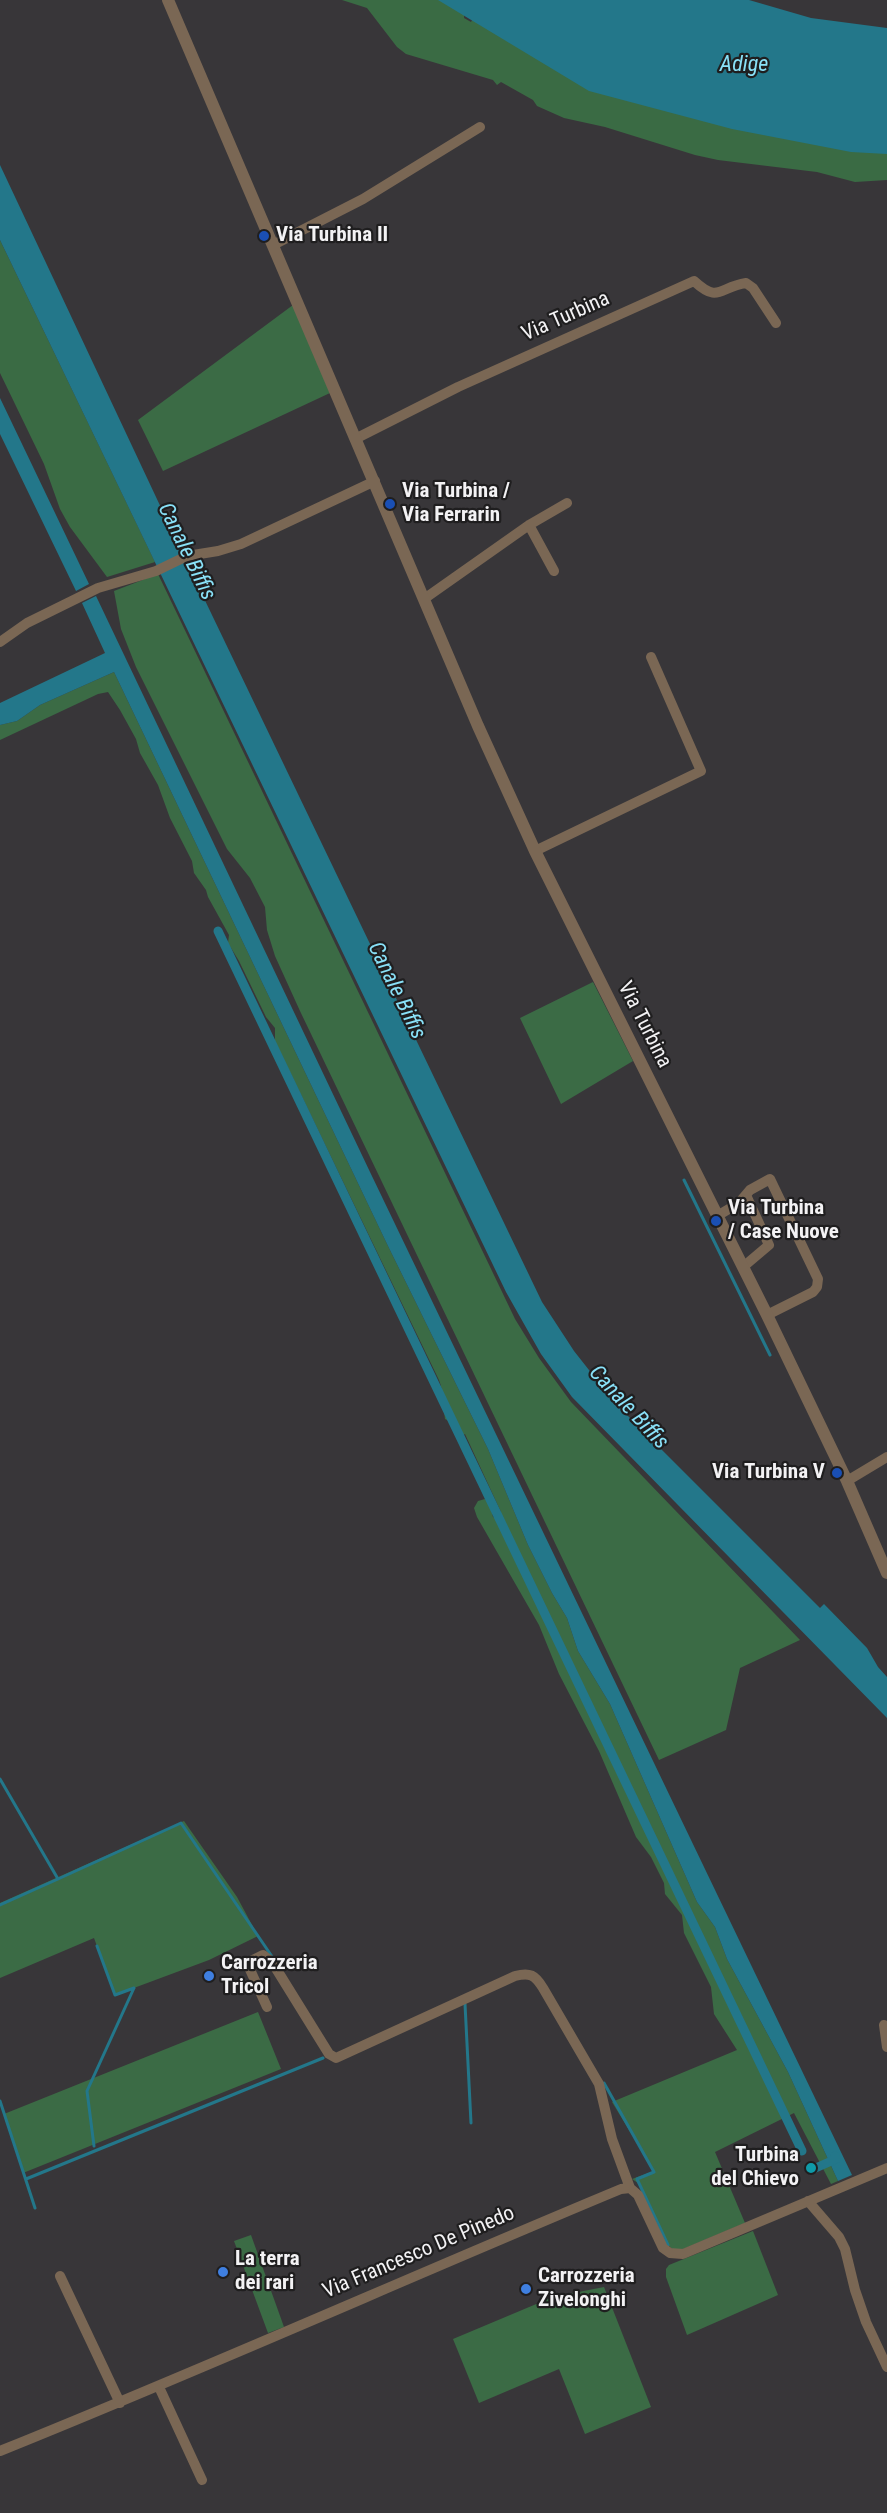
<!DOCTYPE html>
<html>
<head>
<meta charset="utf-8">
<style>
	body { margin:0 }
	canvas { display:block; background:#383639 }
</style>
</head>
<body>
<canvas width="887" height="2513"></canvas>
<script>
const g = document.querySelector('canvas').getContext('2d');
g.lineJoin = 'round';
function fillPath(path, color) { g.fillStyle = color; g.fill(path, 'evenodd'); }
function stroke(path, color, width, dash) { g.strokeStyle = color; g.lineWidth = width; g.lineCap = dash ? 'butt' : 'round'; g.setLineDash(dash || []); g.stroke(path); }
function label(font, color, halo, rows, align = 'center') {
  g.font = font + ' "Roboto Condensed",sans-serif'; g.lineWidth = 4.5; g.setLineDash([]); g.textBaseline = 'middle'; g.strokeStyle = halo; g.fillStyle = color; for (const [text, x, y, turn = 0] of rows) {
    g.save(); g.translate(x, y); g.rotate((+turn || 0) * Math.PI / 180); g.textAlign = isNaN(turn) ? turn : align; if (halo) g.strokeText(text, 0, 0); g.fillText(text, 0, 0); g.restore();
  }
}
const green = new Path2D(`
	M293 305 330 393 163 471 138 420Z
	M158 574 515 1319 539 1358 571 1402 800 1640 740 1668 726 1730 659 1760 300 1011 275 956 267 930 265 907 250 878 227 849 136 667 121 629 114 591Z
	M114 672 387 1244 488 1449 528 1545 552 1593 567 1618 578 1651 610 1704 697 1902 715 1927 727 1959 788 2072 838 2181 831 2184 794 2113 715 2152 745 2223 681 2250 672 2249 668 2245 638 2183 632 2179 654 2171 612 2102 737 2050 714 2014 711 1987 684 1933 682 1915 665 1894 664 1883 651 1857 636 1837 599 1751 559 1674 539 1625 477 1517 474 1508 478 1501 485 1499 490 1505 493 1517 500 1520 501 1512 465 1434 462 1436 452 1428 453 1423 445 1419C443 1404 444 1393 439 1380L275 1041V1028L266 1017 239 961 228 943 229 935 208 897 206 890 194 873 192 861 170 818 158 785 140 753 136 739 120 710 108 692 98 694 0 740V725L17 721 40 705Z
	M593 982 633 1061 561 1104 520 1018Z
	M184 1821 237 1897 258 1936 209 1960 115 1995 94 1938 0 1978V1903Z
	M258 2012 281 2069 23 2173 4 2114Z
	M753 2231 778 2295 687 2335 666 2277V2269L669 2265Z
	M251 2235 284 2327 268 2333 234 2241Z
	M604 2287 651 2407 585 2434 559 2369 479 2403 453 2339 553 2297Z`);
const forest = new Path2D(`
	M342 0H465L464 18 471 22 476 13 887 142V180L855 182 817 172 718 160 695 155 605 127 564 118 537 106 533 100 501 82 497 85 493 80 406 54 397 47 367 8Z
	M0 240 155 562 107 577 70 527 60 509 44 464 0 373Z`);
const water = new Path2D(`
	M438 0H749L811 18 887 28V154L851 152 732 129 589 91Z
	M0 165 187 563 542 1302 574 1351 615 1403 820 1608 824 1604 867 1648 878 1667 887 1677V1718L572 1397 541 1354 506 1292 0 240Z
	M0 398 89 584 76 591 0 434Z
	M96 596 370 1172 852 2175 838 2181 788 2072 727 1959 715 1927 697 1902 610 1704 578 1651 567 1618 552 1593 528 1545 488 1449 387 1244 114 672 40 705 17 721 0 725V703L105 653 82 603Z`);
const stream = new Path2D(`
	M684 1180 770 1355
	M0 1779 58 1879 181 1823 273 1958
	M0 1905 58 1879
	M97 1946 115 1995 134 1988
	M465 2004 471 2123
	M604 2083 654 2172 637 2179 668 2245
	M0 2101 35 2208
	M94 2146 87 2091 134 1988
	M26 2179 323 2058`);
const canal = new Path2D(`
	M218 931 802 2151
	M811 2170 836 2159 835 2156`);
const minor = new Path2D(`
	M273 245 363 199 480 127
	M357 438 458 387 694 281C719 304 719 287 746 283L753 288 776 323
	M529 525 554 571
	M424 599 529 525 567 503
	M0 642 27 623 98 588 156 571 187 556 218 551 241 544 375 481
	M535 851 701 771 651 657
	M717 1216 739 1203 750 1190 770 1179 818 1279 817 1287 813 1292 767 1315
	M743 1267 769 1245 746 1195
	M847 1481 887 1457
	M267 2007 247 1963 263 1955 272 1962 329 2054 336 2058 515 1976C530 1972 535 1975 543 1988L599 2084 612 2139 630 2188
	M884 2025 887 2047
	M808 2201 839 2237 845 2249 855 2290 866 2322 887 2367
	M60 2276 120 2403
	M159 2387 202 2480
	M0 2451C209 2367 414 2275 621 2189L630 2188 638 2195 663 2248 670 2253 683 2254 887 2168`);
const tertiary = new Path2D(`
	M168 0 478 726 535 851 767 1315 847 1481 887 1573`);
const markers = [
	[264,236,6,"#1a4fb4"],
	[390,504,6,"#1a4fb4"],
	[716,1221,6,"#1a4fb4"],
	[837,1473,6,"#1a4fb4"],
	[209,1976,6,"#3f7fe0"],
	[811,2168,6,"#0f9aa8"],
	[223,2272,6,"#3f7fe0"],
	[526,2289,6,"#3f7fe0"]
];
const poiNames = [
	["Via Turbina II",276,236],
	["Via Turbina /",402,492],
	["Via Ferrarin",402,516],
	["Via Turbina",728,1209],
	["/ Case Nuove",728,1233],
	["Via Turbina V",825,1473,"right"],
	["Carrozzeria",221,1964],
	["Tricol",221,1988],
	["Turbina",799,2156,"right"],
	["del Chievo",799,2180,"right"],
	["La terra",235,2260],
	["dei rari",235,2284],
	["Carrozzeria",538,2277],
	["Zivelonghi",538,2301]
];
const streetNames = [
	["Via Turbina",566,317,-24],
	["Via Turbina",644,1025,63],
	["Via Francesco De Pinedo",419,2253,-23]
];
const waterNames = [
	["Adige",744,65],
	["Canale Biffis",186,552,64],
	["Canale Biffis",396,991,64],
	["Canale Biffis",628,1408,47]
];
fillPath(green, '#3b6b45');
fillPath(forest, '#3a6b44');
fillPath(water, '#23778a');
stroke(stream, '#23778a', 3);
stroke(canal, '#23778a', 9);
stroke(minor, '#7a6754', 10);
stroke(tertiary, '#7a6754', 12);
for (const [x, y, r, color] of markers) { const dot = new Path2D(); dot.arc(x, y, r, 0, 2 * Math.PI); g.fillStyle = color; g.fill(dot); stroke(dot, '#1f1e1f', 2); }
label('bold 21px', '#f3f2f4', '#1f1e1f', poiNames, 'left');
label('21px', '#f3f2f4', '#1f1e1f', streetNames);
label('italic 22px', '#89e1f8', '#1f1e1f', waterNames);
</script>
</body>
</html>
